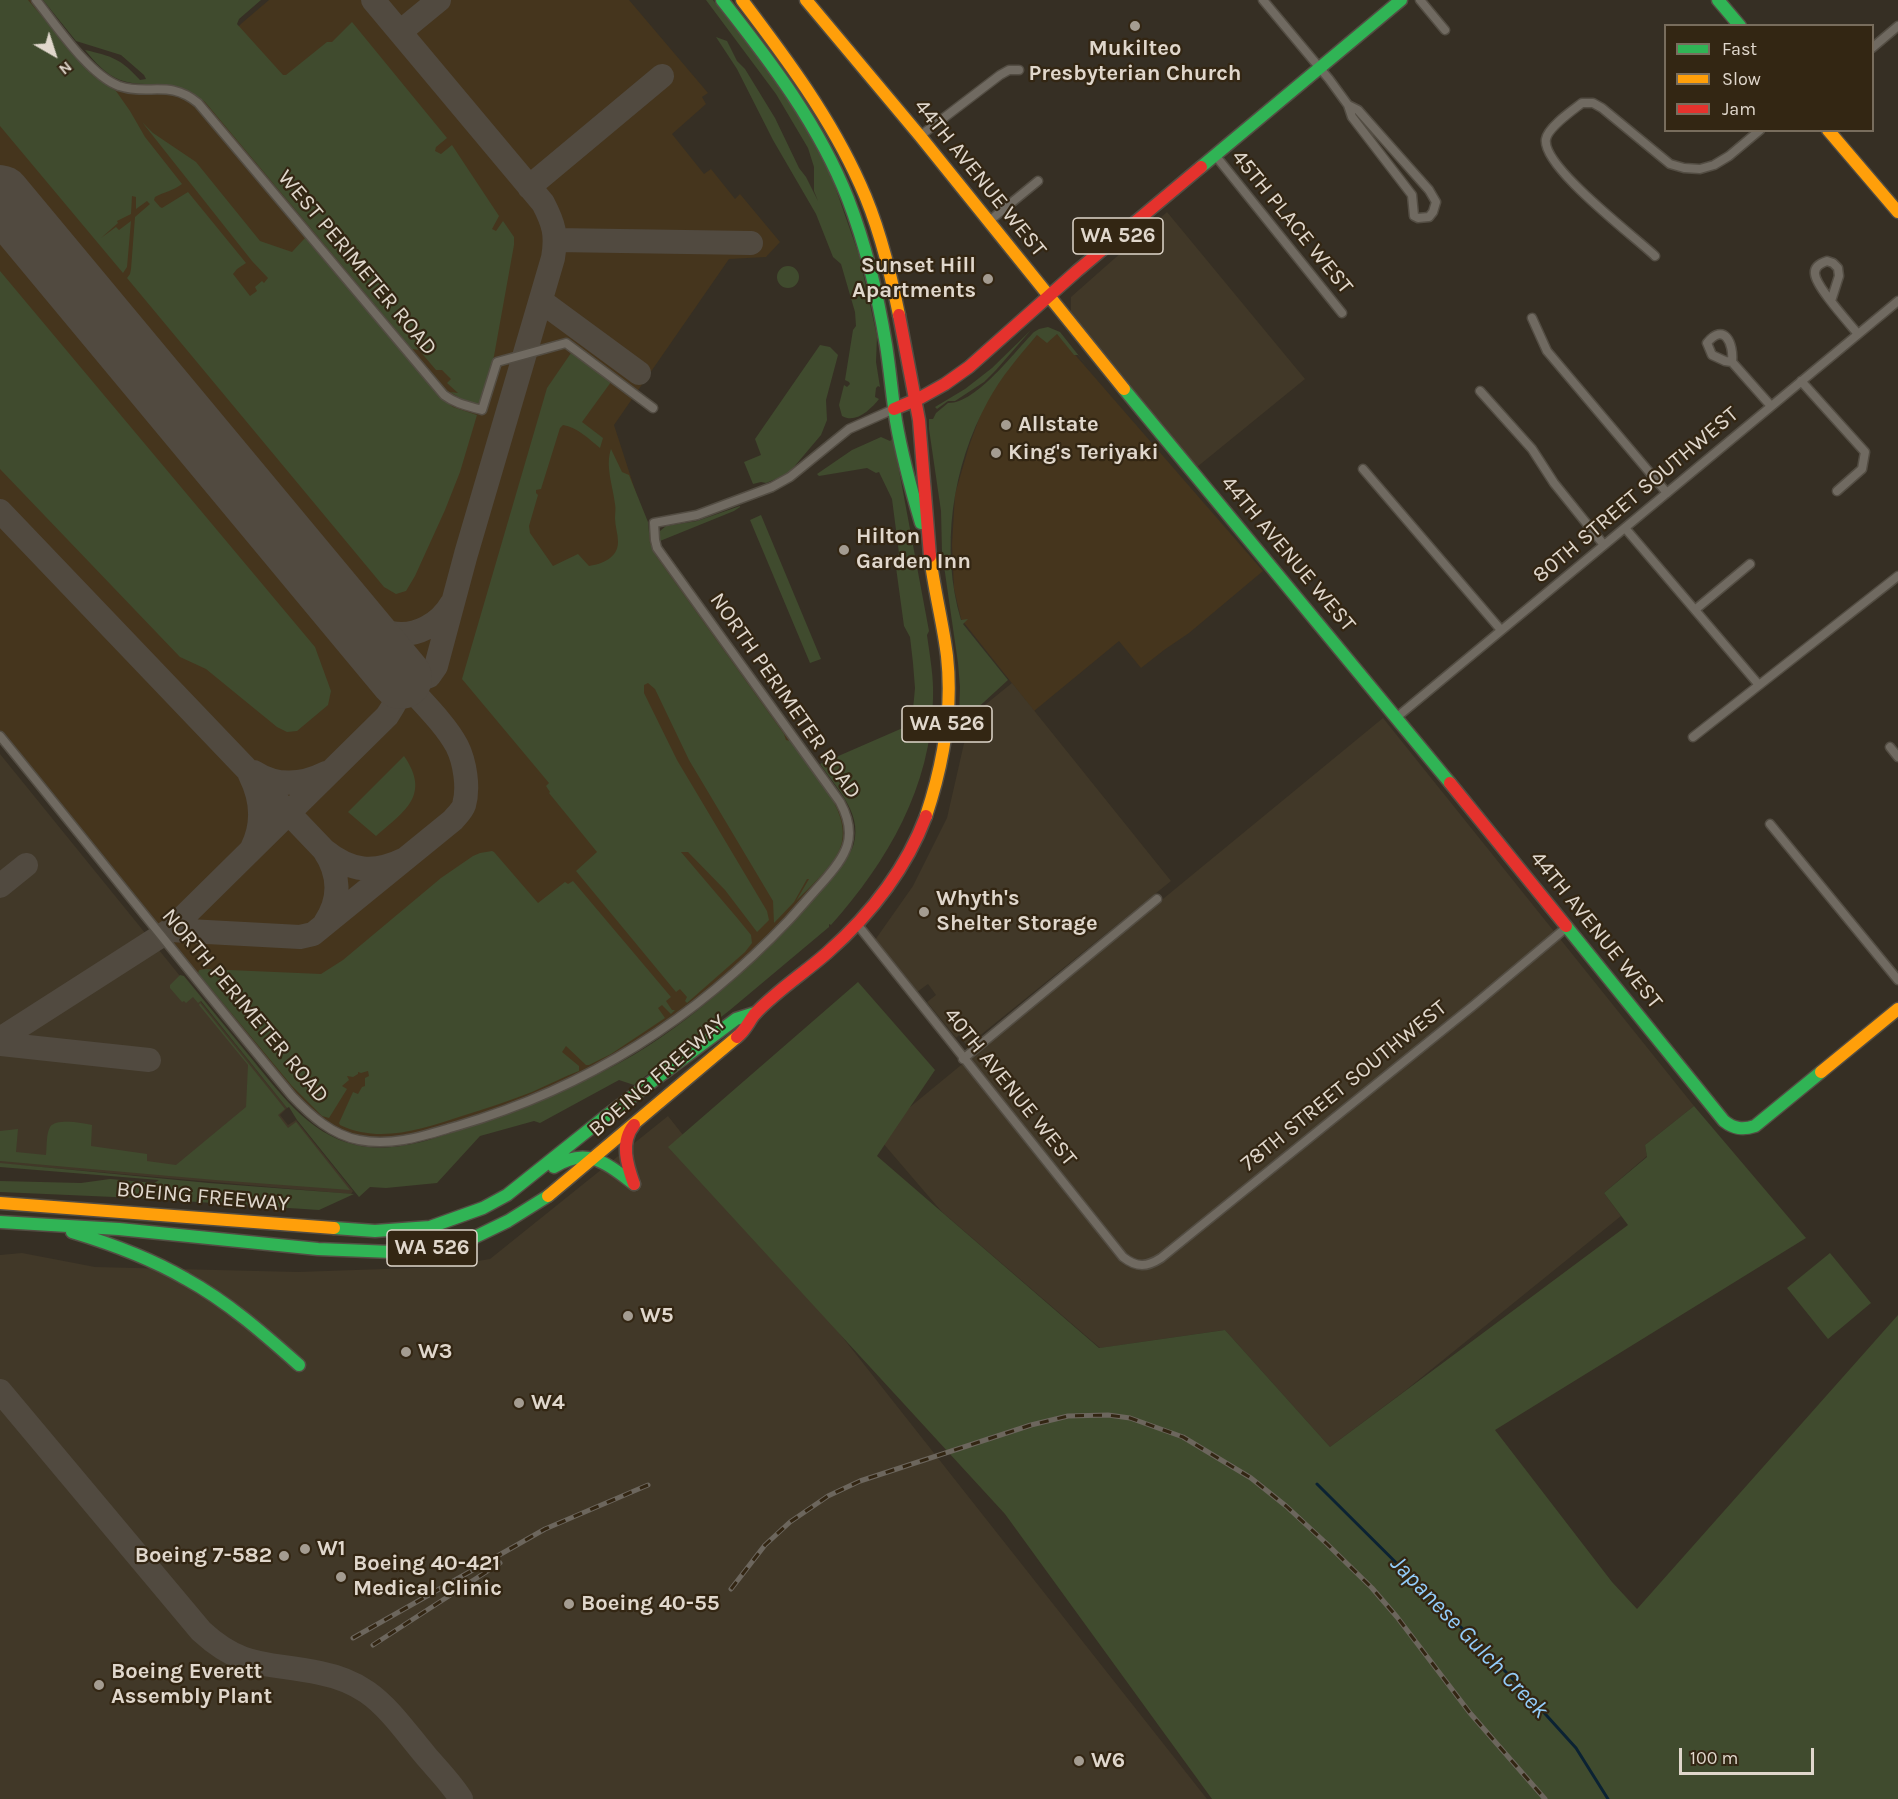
<!DOCTYPE html>
<html>
<head>
<meta charset="utf-8">
<style>
	body { margin:0 }
	#map { position:relative; width:1898px; height:1799px; overflow:hidden; background:#362f24; font-family:Karla,sans-serif }
	canvas { display:block }
	.legend { position:absolute; left:1664px; top:24px; width:210px; height:108px; box-sizing:border-box; background:#332613; border:2px solid #786d5d; margin:0; padding:8px 10px; list-style:none; font-size:18px; color:#e0d7cc }
	.legend li { display:flex; align-items:center; gap:12px; height:30px }
	.legend b { width:30px; border:2px solid #786d5d }
	.north { position:absolute; left:24px; top:24px; width:60px; height:60px; -webkit-text-stroke:4px #332613; paint-order:stroke; rotate:141deg; font-size:16px; font-weight:700; line-height:24px; text-align:center; color:#e0d7cc }
	.north::after { content:''; display:block; margin:auto; width:21px; height:27px; background:#e0d7cc; clip-path:polygon(50% 0,100% 100%,50% 72%,0 100%) }
	.scale { position:absolute; left:1679px; top:1748px; width:135px; height:27px; box-sizing:border-box; border:3px solid #e0d7cc; border-top:0; padding-left:8px; font-size:18px; line-height:21px; white-space:nowrap; color:#e0d7cc; -webkit-text-stroke:4px #332613; paint-order:stroke }
</style>
</head>
<body>
<div id="map">
<canvas width="1898" height="1799"></canvas>
<ul class="legend">
<li><b style="height:8px;background:#30b455"></b>Fast</li>
<li><b style="height:8px;background:#ff9f0a"></b>Slow</li>
<li><b style="height:8px;background:#e5322d"></b>Jam</li>
</ul>
<div class="north">N</div>
<div class="scale">100 m</div>
</div>
<script>
const g = document.querySelector('canvas').getContext('2d');
g.lineJoin = 'round';
function fillPath(path, color) { g.fillStyle = color; g.fill(path, 'evenodd'); }
function stroke(path, color, width, dash) { g.strokeStyle = color; g.lineWidth = width; g.lineCap = dash ? 'butt' : 'round'; g.setLineDash(dash || []); g.stroke(path); }
function label(font, color, halo, rows, align = 'center') {
  g.font = font + ' Karla,sans-serif'; g.lineWidth = 4.5; g.setLineDash([]); g.textBaseline = 'middle'; g.strokeStyle = halo; g.fillStyle = color; for (const [text, x, y, turn = 0] of rows) {
    g.save(); g.translate(x, y); g.rotate((+turn || 0) * Math.PI / 180); g.textAlign = isNaN(turn) ? turn : align; if (halo) g.strokeText(text, 0, 0); g.fillText(text, 0, 0); g.restore();
  }
}
const built = new Path2D(`
	M0 0H36L68 40 112 82 175 90 242 23 269 0H629L708 93 702 97 706 104 672 134 704 174 711 169 735 199 740 194 780 242 766 257 729 259 614 425 656 555 828 784 849 826 837 865 726 981 588 1075 464 1124 373 1142 329 1128 298 1098 0 731Z
	M1057 334 1263 571 1189 633 1164 650 1141 668 1119 641 1034 711 961 619 954 589 952 545 955 494 969 446 985 402 1010 364 1037 335Z`);
const industrial = new Path2D(`
	M1167 212 1305 379 1197 467 1071 313V297Z
	M1012 683 1171 881 967 1046 959 1035 956 1038 927 1002 936 995 928 984 917 992 875 940 913 886 947 818 970 717Z
	M1383 718 1694 1106 1645 1145 1647 1156 1604 1193 1621 1216 1406 1390 1330 1447 1225 1330 1100 1348 942 1212 876 1135Z
	M0 754 287 1108 280 1115 288 1125 296 1120 353 1191 351 1194 29 1166 0 1165Z
	M668 1116 1207 1799H0V1255L22 1253 95 1267 298 1272 441 1267 490 1259Z`);
const green = new Path2D(`
	M0 0H28L92 75 116 91 130 111 145 137 182 184C173 191 164 192 155 197L154 200 160 207 162 208 188 192 246 263 237 269 233 274 250 296 257 291 255 287 262 281 264 283 268 278 252 261 142 122 153 133 196 162 260 241 292 252 305 238 442 399 453 407 477 415 460 472 445 510 415 576 406 591 396 594 384 587 127 278 130 274 131 269 135 217 150 204 147 201 136 209V197L132 196 131 214 117 221 118 223 101 238 116 227 119 230 131 221 127 267 123 273 0 126Z
	M43 0H261L239 19 237 24 283 75H286L327 42H332L352 22 447 138 436 147 435 151 441 154 452 145 499 216 492 229 496 231 503 221 514 237V245L494 356 481 401 477 404 463 400 450 392 458 393 447 383 451 379 442 370H436L419 350 412 349 205 102C189 89 174 83 153 84 141 84 131 84 120 80 105 74 95 62 85 50 112 56 121 59 140 80L146 79 144 75 121 55 76 41Z
	M706 0H713L759 59 799 116 832 178 859 255 877 336 876 362 880 387 878 386 876 388 875 397 879 399C871 409 856 424 842 416L839 405 844 385 847 387 850 384 849 382 845 380 853 330 856 326 855 312 841 264 833 257 816 214 773 140 737 69 716 37 727 41 737 61 745 69 775 118 799 168 806 177 818 201 814 191V167L808 148 776 94Z
	M777 277a11 11 0 1 1 22 0a11 11 0 1 1-22 0Z
	M0 271 315 647 331 691 328 705 297 731 287 732 277 727 206 669 180 657 0 469Z
	M1048 327 1060 332 1087 366 1078 355H1074L1057 334 1047 343 1037 335C1019 356 1001 377 988 401 952 466 940 549 961 620L968 619 963 624 1008 680 972 713 959 717 960 687 958 663 942 552 941 511 929 429V419H933L936 413 948 403C976 404 1015 351 1034 332L1039 329Z
	M1031 330 996 370 984 382 955 401H948L937 409 935 407 965 389 992 368Z
	M820 345 830 347 838 355 826 400 827 420 821 435 788 474 766 483 761 482 753 484 744 462 761 455 755 439Z
	M571 353 611 382 582 422 603 438 600 448C589 439 577 427 563 425L560 428 541 489 536 490V493L538 495 529 526 530 533 553 566 578 554 589 566C602 564 618 558 618 542 618 534 615 526 615 518 615 513 616 509 615 504 613 486 605 466 611 449L622 472 629 475 648 522 650 543 656 556 784 734 786 740 790 741C810 769 857 815 839 851 829 870 811 886 796 901L809 879H807L794 902 774 923 773 901 689 760 655 689 648 683 644 685V693L677 760 767 911 769 920 757 932 725 890 688 852H681L738 919 751 935 752 943 745 952 687 1003 685 1001 687 997 680 989 676 992 576 871 597 852 549 793 550 792 546 786 549 783 462 679 547 388Z
	M881 437 890 441 893 438 929 631 927 635C930 657 934 678 933 699 931 787 888 861 831 925L829 924V927L730 1010 634 1085 619 1080 540 1123 534 1121 480 1136 437 1183 386 1188 370 1187 359 1197 297 1120 289 1107 287 1108 201 1001 198 1003 193 997 186 1003 184 1001 182 1002 170 988V985L180 975 184 976C205 1002 226 1027 247 1053 278 1090 307 1134 356 1145 395 1154 436 1138 471 1126 518 1110 563 1092 606 1070 680 1033 751 968 806 907 821 890 848 865 854 843 862 812 836 788 820 764L905 727 911 731 915 688 913 663 910 637 904 626 895 560 899 553 892 499 879 472 876 473 867 468 819 476 817 474 852 450Z
	M740 506V507L734 511 660 541V531L666 526 697 521Z
	M761 515 821 659 810 663 750 520Z
	M404 756C431 795 405 811 376 836L348 812Z
	M492 851 494 852 538 903 565 882 568 884 573 881 671 997 666 1001 672 1010H675L671 1014 662 1005 658 1008 665 1018 611 1054 589 1065H586L566 1046 562 1052 579 1066V1071C563 1077 548 1085 532 1092 509 1101 485 1109 462 1116 422 1129 380 1144 340 1125L339 1123 353 1092 358 1094 362 1087 365 1086V1078L369 1076 368 1071 361 1073 358 1072V1074L353 1077 347 1076 349 1080 342 1086 347 1089 329 1118 322 1116 292 1086 198 973 199 970 206 969 321 974 343 960 441 878 473 856 480 853Z
	M858 982 935 1070 877 1156 1099 1348 1225 1330 1330 1447 1628 1225 1604 1193 1647 1157 1645 1145 1694 1106 1806 1238 1495 1430 1612 1582 1637 1609 1898 1315V1799H1212L1005 1514 668 1147Z
	M200 1003 285 1109 278 1115 288 1128 296 1122 350 1190 215 1180 0 1161V1131L18 1129 16 1152 46 1155C47 1147 46 1134 50 1127 56 1118 83 1123 92 1125L91 1146 147 1154V1161L176 1165 246 1107 248 1065 199 1005Z
	M0 1163 209 1183 354 1194 319 1210 137 1198 0 1192V1181L81 1183 110 1179 154 1183 159 1180 0 1167Z
	M1830 1253 1871 1303 1828 1339 1787 1288Z`);
const stream = new Path2D(`
	M1317 1484 1519 1685 1576 1748 1608 1799`);
const taxiway = new Path2D(`
	M373 0 543 203C554 224 557 235 553 258L466 554 436 666 429 676 416 681 409 678H401
	M400 32 439 0
	M529 187 662 76
	M556 240 751 243
	M541 301 639 373
	M0 511 324 850C351 872 374 874 405 859
	M347 613C361 621 376 630 391 633 416 638 440 624 452 603
	M254 772C277 787 302 785 326 773
	M250 775C262 799 264 824 252 848
	M324 850C340 874 341 899 325 923
	M0 886 26 865
	M170 930 300 937 313 934 453 820C457 815 462 811 464 805 469 788 465 762 457 746 445 723 418 698 401 678
	M0 1039 170 930 387 716C397 701 400 695 401 678
	M0 1044 149 1060
	M0 1391 201 1631C243 1670 268 1662 320 1673 335 1676 354 1683 367 1692 390 1708 408 1735 426 1756 438 1770 452 1784 461 1799`);
const runway = new Path2D(`
	M0 196 401 678`);
const street = new Path2D(`
	M36 0C56 25 89 75 119 86 149 96 169 79 198 103L444 395C456 404 468 406 482 410L497 362 566 343 653 408
	M1263 0 1329 79 1348 105 1358 110 1429 190 1436 202 1433 212 1429 217 1418 218 1414 216 1412 195 1352 117 1348 105
	M1420 0 1445 30
	M1872 48 1898 26
	M920 136 1000 75 1009 70H1019
	M1215 155 1342 313
	M988 222 1038 181
	M1655 256C1634 236 1541 166 1546 139 1548 127 1573 110 1582 103H1593L1602 108 1670 164 1684 168 1700 169 1714 165 1729 156 1760 130
	M1831 301 1839 276 1838 268 1833 263 1827 261C1821 263 1814 267 1815 274 1816 287 1849 323 1858 334
	M1532 318 1547 351 1667 493
	M1732 362C1734 343 1724 322 1707 343L1712 355 1725 361 1732 362 1771 406
	M1801 381 1865 452 1862 469 1837 491
	M1480 391 1532 449 1554 483 1604 545
	M1363 469 1501 630
	M1625 528 1759 685
	M1696 609 1750 564
	M1397 717 1898 301
	M0 736C98 856 193 977 292 1096 311 1116 332 1135 359 1140 393 1147 426 1135 457 1126 589 1087 695 1019 789 920 800 908 811 895 822 883 846 856 859 837 840 802L657 548 655 540 654 523 697 515 772 487 790 477 849 429 894 409
	M1693 737 1898 576
	M1890 747 1898 757
	M1770 824 1898 980
	M857 924 1123 1257C1137 1268 1147 1267 1161 1258L1474 1005 1567 927
	M963 1059 1157 899`);
const fast = new Path2D(`
	M722 0C771 62 819 125 848 199 866 246 878 296 886 345 890 370 892 396 896 421 902 456 911 489 921 523
	M1718 0 1740 26
	M1201 167 1401 0
	M1124 389 1450 783
	M1566 926 1724 1121C1734 1129 1743 1130 1755 1126L1821 1072
	M554 1167C587 1146 606 1163 634 1184
	M0 1222 119 1229 318 1249 392 1252 429 1248 473 1238 508 1221 548 1196
	M334 1228 375 1231 430 1227 483 1208 507 1195 606 1116 736 1019 755 1013
	M72 1232C112 1244 150 1258 186 1279 228 1302 264 1334 299 1365`);
const slow = new Path2D(`
	M742 0C786 58 830 117 860 184 879 225 890 270 899 315
	M806 0 920 136 1124 389
	M1828 130 1898 212
	M926 816C943 765 953 710 947 656 943 623 934 590 930 556
	M1821 1072 1898 1009
	M548 1196 737 1037
	M0 1203 334 1228`);
const jam = new Path2D(`
	M899 315 919 420 930 556
	M894 409 920 398 945 384 969 367 1077 271 1201 167
	M1450 783 1566 926
	M737 1037C745 1031 748 1023 754 1015 760 1008 767 1002 774 996 791 981 810 968 827 953 870 915 906 869 926 816
	M634 1125C620 1142 627 1165 634 1184`);
const rail = new Path2D(`
	M731 1589 765 1545 790 1522 828 1496 860 1481 1031 1425 1068 1416 1108 1415 1130 1418 1183 1437 1251 1478 1286 1506 1327 1544 1372 1588 1397 1617 1470 1713 1545 1799
	M353 1638 545 1529 648 1485
	M373 1645 500 1563`);
const markers = [
	[1135,26,6,"#a49c91"],
	[988,279,6,"#a49c91"],
	[1006,425,6,"#a49c91"],
	[996,453,6,"#a49c91"],
	[844,550,6,"#a49c91"],
	[924,912,6,"#a49c91"],
	[628,1316,6,"#a49c91"],
	[406,1352,6,"#a49c91"],
	[519,1403,6,"#a49c91"],
	[305,1549,6,"#a49c91"],
	[284,1556,6,"#a49c91"],
	[341,1577,6,"#a49c91"],
	[569,1604,6,"#a49c91"],
	[99,1685,6,"#a49c91"],
	[1079,1761,6,"#a49c91"]
];
const shields = [
	[1118,236,90],
	[947,724,90],
	[432,1248,90]
];
const shieldNames = [
	["WA 526",1118,236],
	["WA 526",947,724],
	["WA 526",432,1248]
];
const poiNames = [
	["Mukilteo",1135,49,"center"],
	["Presbyterian Church",1135,74,"center"],
	["Sunset Hill",976,266,"right"],
	["Apartments",976,291,"right"],
	["Allstate",1018,425],
	["King's Teriyaki",1008,453],
	["Hilton",856,537],
	["Garden Inn",856,562],
	["Whyth's",936,899],
	["Shelter Storage",936,924],
	["W5",640,1316],
	["W3",418,1352],
	["W4",531,1403],
	["W1",317,1549],
	["Boeing 7-582",272,1556,"right"],
	["Boeing 40-421",353,1564],
	["Medical Clinic",353,1589],
	["Boeing 40-55",581,1604],
	["Boeing Everett",111,1672],
	["Assembly Plant",111,1697],
	["W6",1091,1761]
];
const streetNames = [
	["44TH AVENUE WEST",980,178,51],
	["45TH PLACE WEST",1292,222,51],
	["WEST PERIMETER ROAD",357,263,50],
	["80TH STREET SOUTHWEST",1636,495,-40],
	["44TH AVENUE WEST",1288,554,50],
	["NORTH PERIMETER ROAD",785,696,55],
	["44TH AVENUE WEST",1596,930,51],
	["NORTH PERIMETER ROAD",245,1006,50],
	["BOEING FREEWAY",658,1076,-41],
	["78TH STREET SOUTHWEST",1344,1086,-39],
	["40TH AVENUE WEST",1010,1087,51],
	["BOEING FREEWAY",203,1197,5]
];
const waterNames = [
	["Japanese Gulch Creek",1469,1637,46]
];
fillPath(built, '#45351d');
fillPath(industrial, '#413828');
fillPath(green, '#404b2e');
stroke(stream, '#0b2233', 3);
stroke(taxiway, '#514a40', 24);
stroke(runway, '#514a40', 62);
stroke(street, '#534d43', 11);
stroke(fast, '#534d43', 15);
stroke(slow, '#534d43', 15);
stroke(jam, '#534d43', 15);
stroke(street, '#706a61', 8);
stroke(fast, '#30b455', 12);
stroke(slow, '#ff9f0a', 12);
stroke(jam, '#e5322d', 12);
stroke(rail, '#6c665d', 5);
stroke(rail, '#332613', 3, [9]);
for (const [x, y, r, color] of markers) { const dot = new Path2D(); dot.arc(x, y, r, 0, 2 * Math.PI); g.fillStyle = color; g.fill(dot); stroke(dot, '#332613', 2); }
for (const [x, y, w] of shields) { const box = new Path2D(); box.roundRect(x - w / 2, y - 18, w, 36, 4.5); g.fillStyle = '#332613'; g.fill(box); stroke(box, '#e0d7cc', 1.5); }
label('bold 21px', '#e0d7cc', null, shieldNames);
label('bold 22px', '#e0d7cc', '#332613', poiNames, 'left');
label('22px', '#e0d7cc', '#332613', streetNames);
label('italic 24px', '#93ccfa', '#332613', waterNames);
</script>
</body>
</html>
